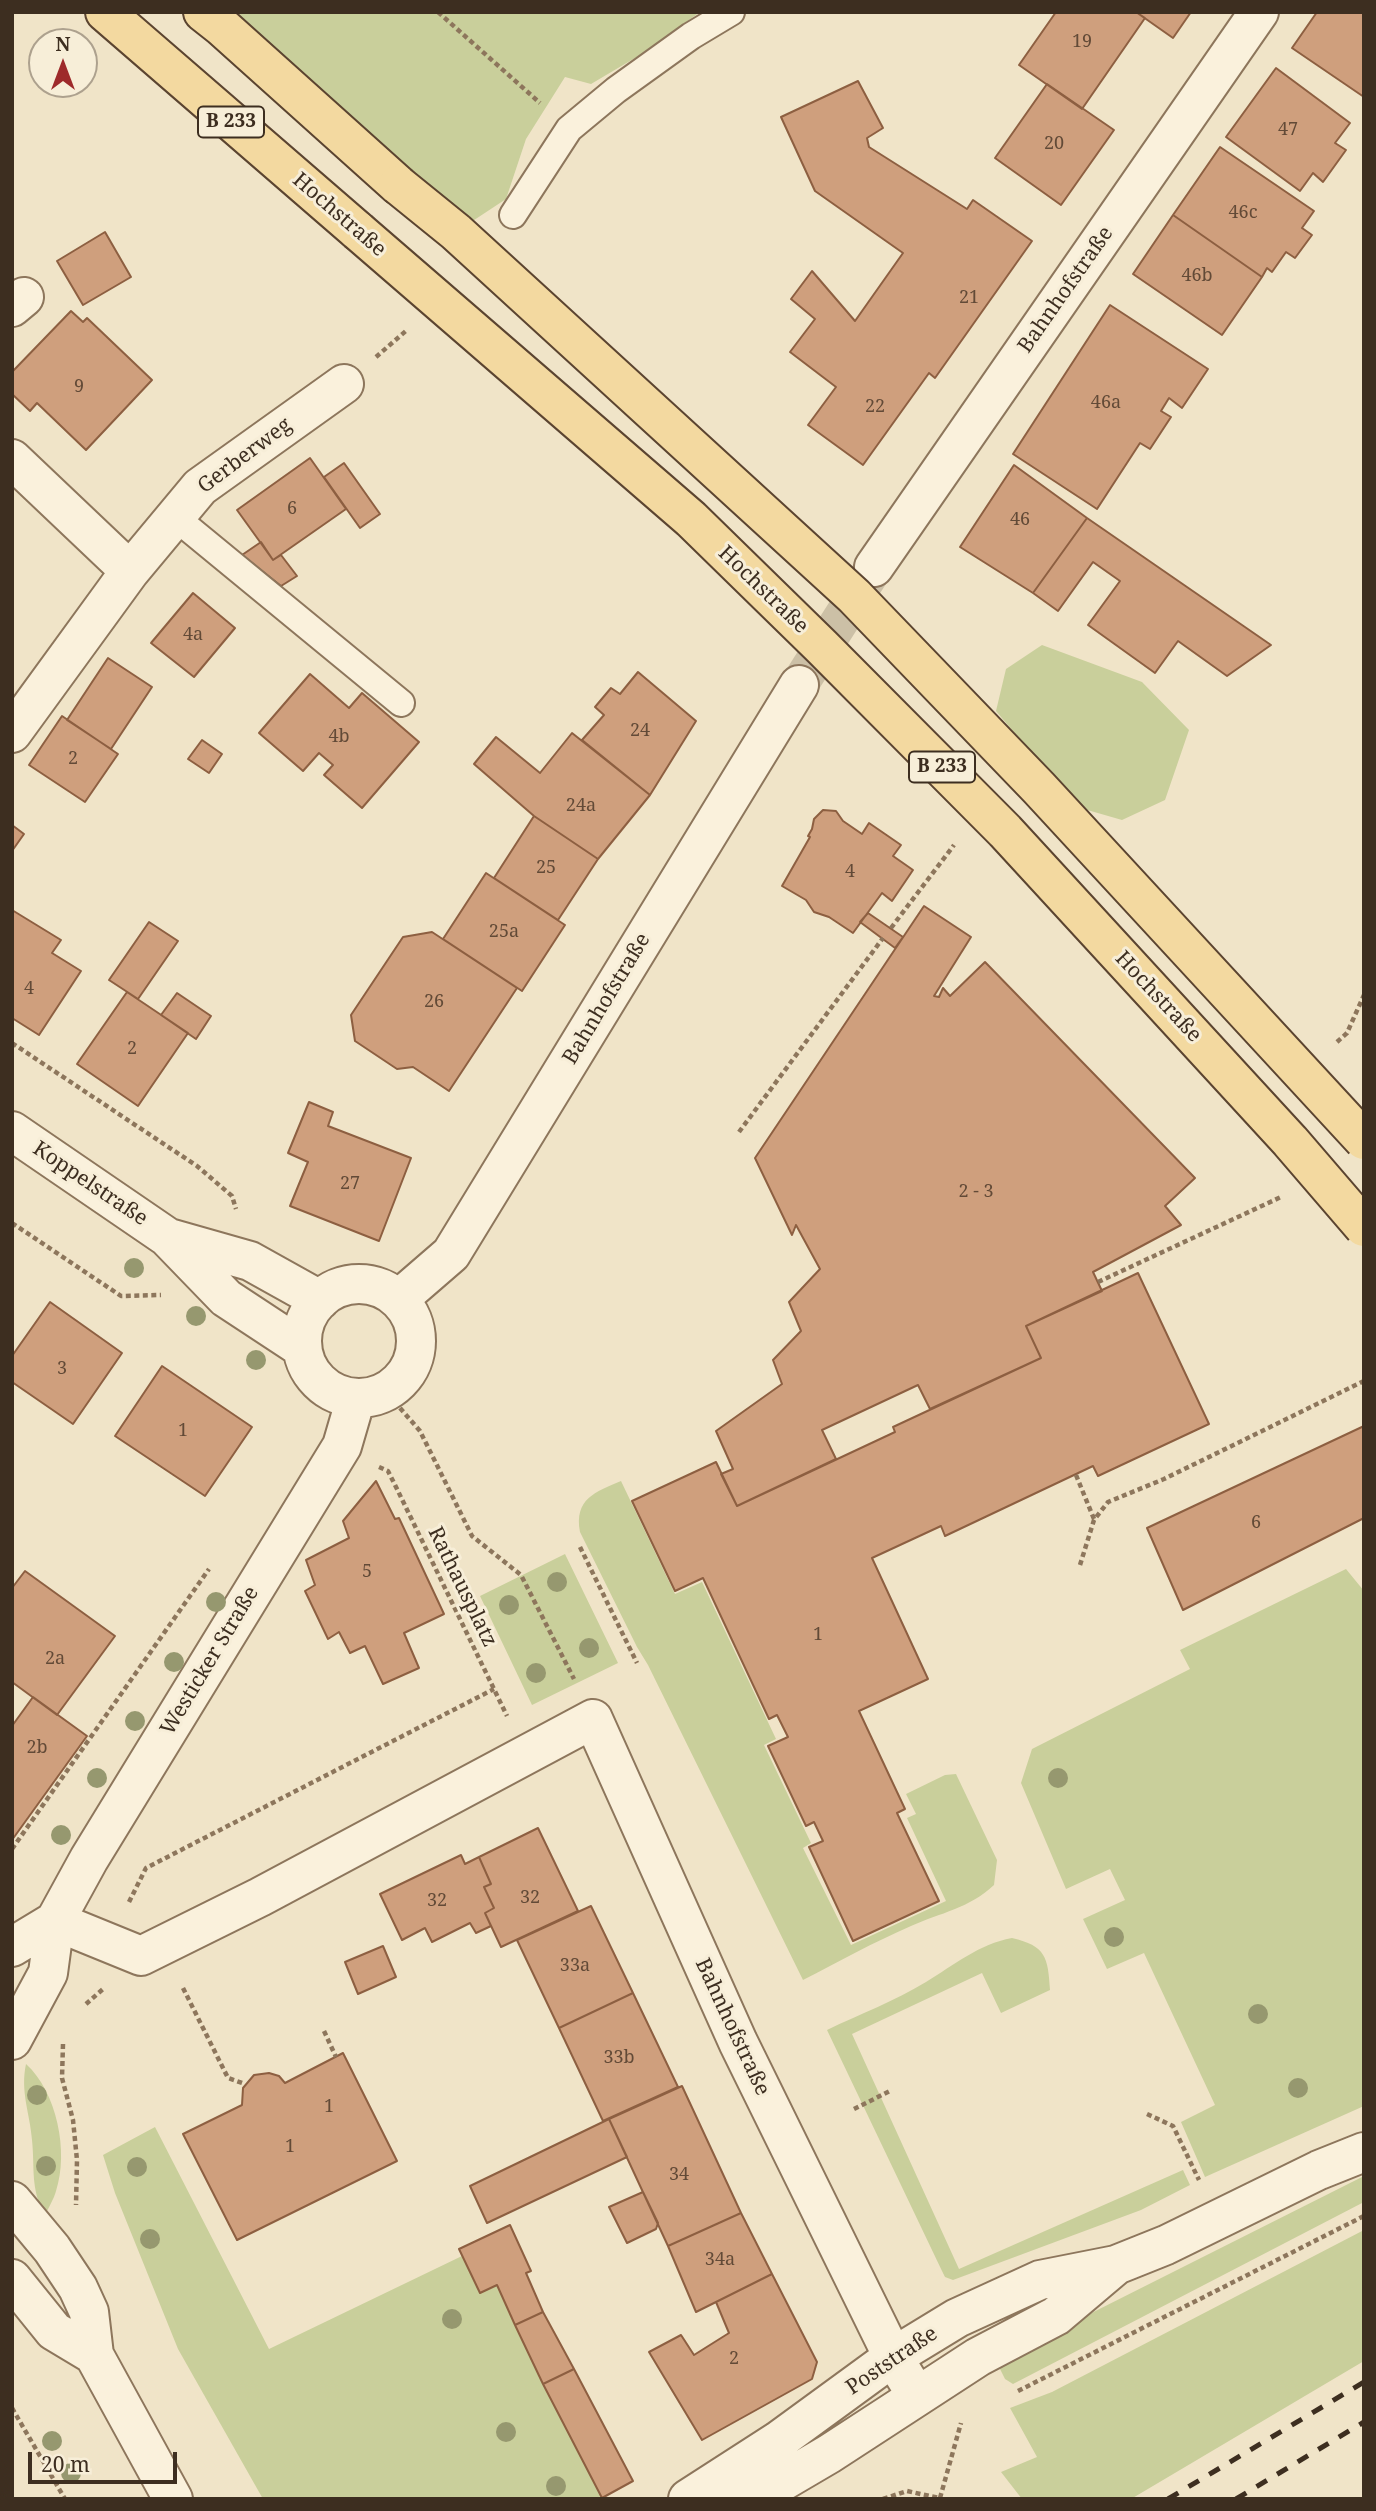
<!DOCTYPE html>
<html>
<head>
<meta charset="utf-8">
<style>
	body { margin:0 }
	#map { position:relative; width:1376px; height:2511px; overflow:hidden; background:#f0e4c8; font-family:"Noto Serif",serif }
	canvas { display:block }
	.frame { position:absolute; inset:0; border:14px solid #3d2e20; pointer-events:none }
	.north { position:absolute; left:28px; top:28px; width:70px; height:70px; box-sizing:border-box; background:#f7eed8; border:2px solid #ada18e; border-radius:50%; rotate:0deg; font-size:19px; font-weight:700; line-height:28px; text-align:center; color:#3d2e20 }
	.north::after { content:''; display:block; margin:auto; width:24px; height:32px; background:#9e2a2b; clip-path:polygon(50% 0,100% 100%,50% 72%,0 100%) }
	.scale { position:absolute; left:28px; top:2452px; width:149px; height:32px; box-sizing:border-box; border:4px solid #3d2e20; border-top:0; padding-left:9px; font-size:21px; line-height:24px; white-space:nowrap; color:#3d2e20; -webkit-text-stroke:5px #f7eed8; paint-order:stroke }
</style>
</head>
<body>
<div id="map">
<canvas width="1376" height="2511"></canvas>
<div class="frame"></div>
<div class="north">N</div>
<div class="scale">20 m</div>
</div>
<script>
const g = document.querySelector('canvas').getContext('2d');
g.lineJoin = 'round';
function fillPath(path, color) { g.fillStyle = color; g.fill(path, 'evenodd'); }
function stroke(path, color, width, dash) { g.strokeStyle = color; g.lineWidth = width; g.lineCap = dash ? 'butt' : 'round'; g.setLineDash(dash || []); g.stroke(path); }
function label(font, color, halo, rows, align = 'center') {
  g.font = font + ' "Noto Serif",serif'; g.lineWidth = 6; g.setLineDash([]); g.textBaseline = 'middle'; g.strokeStyle = halo; g.fillStyle = color; for (const [text, x, y, turn = 0] of rows) {
    g.save(); g.translate(x, y); g.rotate((+turn || 0) * Math.PI / 180); g.textAlign = isNaN(turn) ? turn : align; if (halo) g.strokeText(text, 0, 0); g.fillText(text, 0, 0); g.restore();
  }
}
const green = new Path2D(`
	M214 12H700L640 55 591 84 565 77 526 139 506 199 456 232Z
	M1042 645 1142 682 1189 730 1165 800 1122 820 1077 807 996 711 1006 669Z
	M621 1481 675 1594 702 1582 776 1739 764 1745 811 1843 803 1848 851 1945 946 1901 907 1818 916 1814 906 1794 945 1775 956 1774 997 1860 994 1885C970 1908 940 1913 911 1926 874 1942 838 1962 803 1980L648 1665 637 1647 580 1532C574 1499 595 1492 621 1481Z
	M565 1554 618 1663 532 1705 480 1596Z
	M1346 1569 1364 1591V2106L1205 2177 1181 2122 1215 2105 1144 1953 1107 1969 1083 1919 1125 1900 1110 1869 1066 1889 1021 1783 1032 1749 1190 1669 1180 1650Z
	M1012 1938C1046 1946 1048 1957 1050 1990L1001 2013 982 1973 852 2034 959 2269 1183 2170 1190 2185 1141 2210 953 2280 945 2277 942 2271 827 2030C860 2014 895 2001 926 1982 954 1965 979 1944 1012 1938Z
	M26 2064C57 2092 69 2152 56 2191 54 2199 48 2208 45 2216 30 2188 35 2169 32 2140 30 2113 20 2092 26 2064Z
	M155 2127 269 2349 462 2256 480 2293 497 2285 602 2498 263 2499 178 2349 115 2193 103 2155Z
	M1364 2176V2202L1013 2384 1005 2379 996 2361Z
	M1364 2230V2361L1131 2499H1022L1001 2472 1037 2457 1010 2408 1052 2392Z`);
const building = new Path2D(`
	M1056 12H1136L1145 18 1082 109 1019 65Z
	M1136 12H1191L1173 38Z
	M1317 12H1364V97L1292 48Z
	M1276 68 1350 123 1335 143 1346 150 1323 182 1313 173 1300 191 1226 137Z
	M858 81 883 128 867 138 869 147 967 209 973 200 1032 241 935 378 929 373 863 465 808 425 836 387 790 352 815 319 791 299 812 271 855 321 903 253 815 191 781 117Z
	M1047 84 1114 130 1061 205 995 158Z
	M1220 147 1314 211 1302 228 1312 235 1295 258 1286 252 1272 272 1267 268 1262 277 1173 215Z
	M1173 215 1262 277 1222 335 1133 274Z
	M105 232 131 277 83 305 57 261Z
	M1110 305 1208 369 1182 408 1169 398 1161 411 1171 417 1150 449 1140 443 1097 509 1013 454Z
	M71 311 83 322 87 318 152 380 86 450 37 403 30 411 12 394V372Z
	M310 458 346 509 273 560 237 510Z
	M344 463 380 514 360 528 324 477Z
	M1014 465 1087 518 1033 593 960 547Z
	M1087 518 1271 645 1227 676 1178 641 1155 673 1088 625 1120 581 1093 562 1058 611 1033 593Z
	M261 542 273 560 281 555 297 576 281 586 242 555Z
	M193 593 235 628 194 677 151 643Z
	M108 658 152 687 111 749 67 720Z
	M638 672 696 721 650 795 582 740 604 715 595 707 611 688 620 694Z
	M310 674 349 708 362 693 419 742 362 808 324 775 333 765 319 753 303 771 259 733Z
	M62 716 118 754 85 802 29 765Z
	M572 733 650 795 598 859 534 816 474 764 496 737 540 773Z
	M202 740 222 754 209 773 188 759Z
	M823 810 836 811 843 821 862 834 869 823 901 845 893 856 913 870 892 901 882 893 853 933 829 917 814 912 806 900 782 886 810 837 808 836 812 829 814 819Z
	M534 816 598 859 558 920 494 878Z
	M12 825 24 834 12 851Z
	M486 873 565 925 522 991 443 939Z
	M924 906 971 937 934 996 939 997 943 988 950 996 985 962 1195 1178 1165 1206 1181 1225 1093 1272 1102 1291 1026 1326 1041 1358 930 1409 918 1385 822 1430 836 1459 737 1506 721 1474 733 1469 716 1431 782 1384 773 1360 801 1331 789 1302 820 1269 796 1225 792 1235 755 1158Z
	M12 910 61 940 52 953 81 971 39 1035 12 1018Z
	M868 913 903 937 895 948 860 922Z
	M149 922 178 941 138 999 109 980Z
	M432 932 517 988 449 1091 413 1067 397 1069 355 1041 351 1015 403 937Z
	M127 992 188 1033 138 1106 77 1064Z
	M177 993 211 1016 196 1039 161 1015Z
	M309 1102 333 1112 328 1126 411 1158 379 1241 290 1206 308 1162 288 1153Z
	M1138 1273 1209 1424 1098 1476 1093 1466 945 1536 941 1526 872 1558 928 1679 859 1711 905 1809 897 1813 939 1901 853 1941 809 1847 823 1841 814 1822 806 1826 768 1746 788 1737 777 1715 769 1719 703 1578 675 1591 632 1501 716 1462 737 1506 895 1432 893 1427 1041 1358 1026 1326Z
	M50 1302 122 1353 73 1424 12 1382V1356Z
	M162 1366 252 1427 205 1496 115 1436Z
	M1364 1426V1518L1183 1610 1147 1528Z
	M376 1481 395 1519 399 1518 444 1614 404 1633 419 1668 383 1684 365 1646 350 1653 339 1632 328 1639 305 1591 315 1585 306 1560 349 1538 343 1521Z
	M25 1571 115 1636 57 1715 12 1682V1588Z
	M33 1697 87 1736 12 1840V1726Z
	M538 1828 578 1911 501 1947 485 1913 494 1908 484 1887 491 1884 479 1857Z
	M461 1855 465 1864 479 1857 491 1884 484 1887 494 1908 485 1913 491 1926 476 1933 470 1923 432 1942 425 1928 402 1940 380 1894Z
	M591 1906 633 1993 559 2028 517 1940Z
	M383 1946 396 1977 358 1994 345 1962Z
	M633 1993 678 2087 603 2121 559 2028Z
	M343 2053 397 2161 237 2240 183 2134 242 2105 243 2088 254 2075 269 2073 279 2076 285 2083Z
	M682 2086 741 2213 668 2246 609 2119Z
	M609 2119 627 2157 487 2223 470 2186Z
	M643 2192 658 2223 656 2229 627 2243 609 2207Z
	M741 2213 772 2274 696 2312 668 2246Z
	M510 2225 531 2271 526 2273 543 2312 515 2325 497 2285 480 2293 459 2249Z
	M772 2274 817 2362 812 2379 702 2440 649 2352 681 2335 694 2355 729 2333 716 2302Z
	M543 2312 574 2369 543 2384 515 2325Z
	M574 2369 633 2481 602 2498 543 2384Z`);
const minorTunnel = new Path2D(`
	M799 685 873 569`);
const path = new Path2D(`
	M438 12 540 103
	M376 357 407 330
	M891 928 954 845
	M1337 1042 1347 1033 1364 995
	M12 1043 197 1166 232 1196 236 1209
	M739 1132 883 938
	M12 1223 121 1296 161 1295
	M1098 1282 1281 1197
	M400 1408 420 1431 472 1536 521 1575 574 1679
	M379 1467 388 1471 397 1489 507 1716
	M1076 1475 1094 1519
	M580 1547 637 1663
	M1080 1565 1094 1520 1108 1502 1164 1479 1364 1381
	M12 1849 209 1569
	M129 1902 146 1868 494 1689
	M183 1988 228 2078 245 2084
	M86 2004 103 1989
	M324 2031 336 2057
	M63 2044 62 2078 73 2120 77 2160 76 2205
	M854 2109 890 2091
	M1147 2114 1173 2126 1199 2180
	M1018 2391 1364 2216
	M12 2408 65 2499
	M940 2498 961 2423
	M883 2499 907 2491 939 2498`);
const service = new Path2D(`
	M513 215 569 129 616 90 691 36 731 12
	M176 518 401 703`);
const minor = new Path2D(`
	M12 307 24 297
	M12 459 130 571
	M874 567 1259 12
	M12 733 130 571 200 487 344 384
	M399 1299 451 1254 799 685
	M55 1921 141 1956 260 1897 593 1719 738 2042 893 2357 917 2396`);
const tertiary = new Path2D(`
	M12 1131 167 1237 226 1298 302 1348
	M169 1238 250 1261 320 1300
	M302 1341a57 57 0 1 1 114 0a57 57 0 1 1-114 0Z
	M12 1947 55 1921
	M12 2040 48 1973 55 1921 89 1859 342 1446 356 1398
	M12 2201 52 2249 78 2288 89 2312 94 2355 173 2499
	M12 2279 54 2331 94 2355
	M688 2499 778 2441 893 2357 957 2318 1040 2280 1116 2265 1166 2245 1319 2170 1364 2152
	M743 2499 783 2481 829 2454 978 2357 1056 2316 1114 2267`);
const primary = new Path2D(`
	M105 12 358 231
	M203 12 222 27 398 185`);
const rail = new Path2D(`
	M1168 2499 1364 2382
	M1236 2499 1364 2422`);
const primaryBridge = new Path2D(`
	M398 185 456 232 854 596 1039 788 1364 1140
	M358 231 691 519 822 647 1005 831 1290 1141 1364 1227`);
const trees = [
	[134,1268],
	[196,1316],
	[256,1360],
	[557,1582],
	[216,1602],
	[509,1605],
	[589,1648],
	[174,1662],
	[536,1673],
	[135,1721],
	[97,1778],
	[1058,1778],
	[61,1835],
	[1114,1937],
	[1258,2014],
	[1298,2088],
	[37,2095],
	[46,2166],
	[137,2167],
	[150,2239],
	[452,2319],
	[506,2432],
	[52,2441],
	[71,2473],
	[556,2486]
];
const numberNames = [
	["19",1082,42],
	["47",1288,130],
	["20",1054,144],
	["46c",1243,213],
	["46b",1197,276],
	["21",969,298],
	["9",79,387],
	["46a",1106,403],
	["22",875,407],
	["6",292,509],
	["46",1020,520],
	["4a",193,635],
	["24",640,731],
	["4b",339,737],
	["2",73,759],
	["24a",581,806],
	["25",546,868],
	["4",850,872],
	["25a",504,932],
	["4",29,989],
	["26",434,1002],
	["2",132,1049],
	["27",350,1184],
	["2 - 3",976,1192],
	["3",62,1369],
	["1",183,1431],
	["6",1256,1523],
	["5",367,1572],
	["1",818,1635],
	["2a",55,1659],
	["2b",37,1748],
	["32",530,1898],
	["32",437,1901],
	["33a",575,1966],
	["33b",619,2058],
	["1",329,2107],
	["1",290,2147],
	["34",679,2175],
	["34a",720,2260],
	["2",734,2359]
];
const shields = [
	[231,122,66],
	[942,767,66]
];
const shieldNames = [
	["B 233",231,122],
	["B 233",942,767]
];
const streetNames = [
	["Hochstraße",339,215,41],
	["Bahnhofstraße",1066,290,-55],
	["Gerberweg",245,456,-37],
	["Hochstraße",763,590,44],
	["Hochstraße",1158,997,47],
	["Bahnhofstraße",607,999,-59],
	["Koppelstraße",90,1184,34],
	["Rathausplatz",462,1587,64],
	["Westicker Straße",210,1661,-59],
	["Bahnhofstraße",732,2027,65],
	["Poststraße",892,2361,-34]
];
fillPath(green, '#c9cf9b');
fillPath(building, '#cf9f7d');
stroke(building, '#8d5f41', 2);
stroke(minorTunnel, '#ccc0a6', 38, [38, 19]);
stroke(service, '#8d765c', 30);
stroke(minor, '#8d765c', 42);
stroke(tertiary, '#8d765c', 42);
stroke(primary, '#5b4430', 42);
stroke(path, '#8d765c', 4.5, [5, 3.5]);
stroke(service, '#faf1dc', 26);
stroke(minor, '#faf1dc', 38);
stroke(tertiary, '#faf1dc', 38);
stroke(primary, '#f3d9a0', 38);
stroke(rail, '#3d2e20', 5, [12, 12]);
stroke(primaryBridge, '#5b4430', 42, []);
stroke(primaryBridge, '#f3d9a0', 38);
g.fillStyle = '#96986f';
for (const [x, y] of trees) { g.beginPath(); g.arc(x, y, 10, 0, 2 * Math.PI); g.fill(); }
label('18px', '#624a37', null, numberNames);
for (const [x, y, w] of shields) { const box = new Path2D(); box.roundRect(x - w / 2, y - 15.5, w, 31, 5); g.fillStyle = '#f7eed8'; g.fill(box); stroke(box, '#3d2e20', 2); }
label('bold 19px', '#3d2e20', null, shieldNames);
label('21px', '#3d2e20', '#f7eed8', streetNames);
</script>
</body>
</html>
